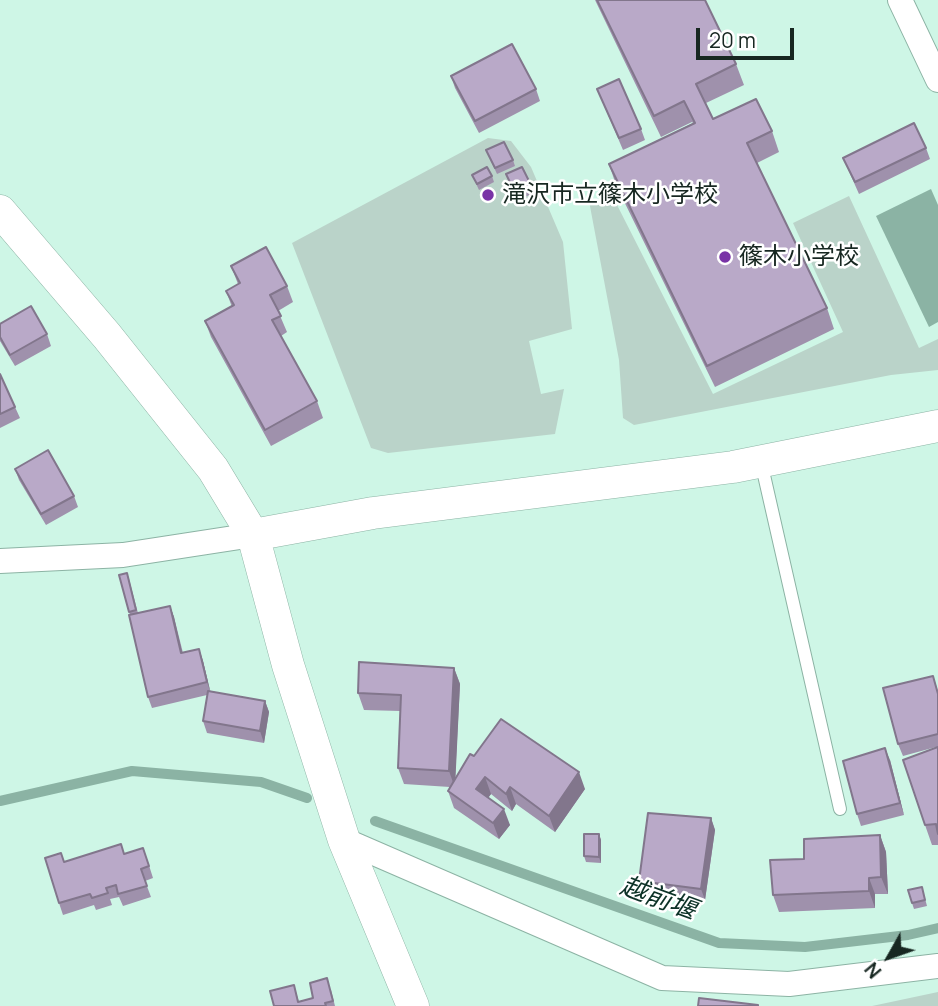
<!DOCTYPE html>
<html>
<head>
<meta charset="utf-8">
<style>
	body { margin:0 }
	#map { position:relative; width:938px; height:1006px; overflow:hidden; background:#cef6e6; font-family:Manrope,sans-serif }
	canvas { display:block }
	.north { position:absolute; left:854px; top:922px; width:70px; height:70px; -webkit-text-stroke:5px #fff; paint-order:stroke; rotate:230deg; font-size:19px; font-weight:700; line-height:28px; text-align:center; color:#172721 }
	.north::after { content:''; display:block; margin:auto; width:24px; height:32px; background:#172721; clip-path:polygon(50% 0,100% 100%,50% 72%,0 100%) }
	.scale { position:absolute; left:696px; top:28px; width:98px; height:32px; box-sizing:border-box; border:4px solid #172721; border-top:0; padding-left:9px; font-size:21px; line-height:24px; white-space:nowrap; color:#172721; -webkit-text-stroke:5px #fff; paint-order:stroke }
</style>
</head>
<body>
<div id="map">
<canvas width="938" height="1006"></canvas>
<div class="north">N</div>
<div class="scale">20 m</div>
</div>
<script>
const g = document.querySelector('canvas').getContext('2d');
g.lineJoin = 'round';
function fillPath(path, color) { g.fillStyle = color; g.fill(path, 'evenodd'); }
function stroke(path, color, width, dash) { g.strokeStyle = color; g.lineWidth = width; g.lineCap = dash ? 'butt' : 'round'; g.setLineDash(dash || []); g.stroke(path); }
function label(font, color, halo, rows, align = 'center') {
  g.font = font + ' Manrope,"Noto Sans JP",sans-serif'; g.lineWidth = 5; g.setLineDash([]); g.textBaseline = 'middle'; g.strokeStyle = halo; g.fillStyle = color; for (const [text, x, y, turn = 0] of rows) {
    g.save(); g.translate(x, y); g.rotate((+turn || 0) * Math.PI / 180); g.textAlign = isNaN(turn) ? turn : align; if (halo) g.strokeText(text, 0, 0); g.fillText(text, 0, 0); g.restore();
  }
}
const green = new Path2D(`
	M488 138 511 141 531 167 563 242 572 329 529 341 541 394 564 389 555 434 388 453 371 448 292 243Z
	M849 196 919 348 938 339V370L891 375 634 425 623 418 619 360 589 201 614 199 713 394 843 332 793 223Z
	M938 992V1006H872Z`);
const water = new Path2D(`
	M931 189 938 205V322L929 327 876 216Z`);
const stream = new Path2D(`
	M0 801 132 771 261 782 307 798
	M375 821 719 943 805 947 908 935 938 928`);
const service = new Path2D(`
	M761 462 840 809`);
const minor = new Path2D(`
	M900 0 938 80
	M0 561 123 555 253 535
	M344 840 662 978 789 984 938 966`);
const tertiary = new Path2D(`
	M0 211 107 336 213 469 253 535 288 665 344 840 413 1006
	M253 535 373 513 733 467 938 426`);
const wall = new Path2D(`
	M595 0H705L736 64 744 85 706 103 713 119 772 131 779 152 757 163 827 308 834 329 715 387 616 185 609 164 693 123 692 122 661 137Z
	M451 76 536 89 540 101 479 133 455 88Z
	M597 89 641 129 645 140 623 150Z
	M926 148 930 159 859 194 843 158Z
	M486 150 513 160 515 166 497 174Z
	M506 174 532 187 534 193 518 200Z
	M472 175 492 176 494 182 479 190Z
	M231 266 287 286 293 302 278 311 287 332 281 336 317 401 323 418 271 446 211 337 205 321 232 307 226 291 238 284Z
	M0 324 47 334 51 346 15 366 0 341Z
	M0 374 20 418 0 428Z
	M15 469 74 496 78 507 46 525 19 480Z
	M119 575 129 579 138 613 170 606 174 617 183 653 199 649 203 661 210 691 265 701 269 712 264 743 207 733 203 721 207 695 152 708 148 697 130 615Z
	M454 668 460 684 455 779 474 756 585 789 555 832 516 804 512 811 491 794 488 798 510 825 499 839 454 808 448 791 450 787 404 784 398 768 400 711 364 710 358 693Z
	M933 676 938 691V845H932L925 825 936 747 903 756 898 744Z
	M890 760 904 815 861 826 857 814Z
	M711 818 715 830 705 900 643 893 639 881Z
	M599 834 601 840V863L586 862 584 856Z
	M880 835 886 852 888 894H875V908L779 912 773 895 804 859Z
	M125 854 147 859 153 878 145 881 151 897 123 906 119 897 110 899 112 905 96 910 94 905 63 915 59 903 64 862Z
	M922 887 927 906 914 909 912 903Z
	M294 985 299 1002 313 998 331 990 335 1006H274Z`);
const shadedWall = new Path2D(`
	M170 606 174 617 185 665 181 653Z
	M199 649 203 661 211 694 207 682Z
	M454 668 460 684 455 788 449 771Z
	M265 701 269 712 264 743 260 731Z
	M885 748 890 760 904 815 900 803Z
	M579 772 585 789 555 832 549 816Z
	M485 777 491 794 482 806 476 789Z
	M510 787 516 804 512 811 506 794Z
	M504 809 510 825 499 839 493 823Z
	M711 818 715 830 705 900 701 889Z
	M599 834 601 840V863L599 857Z
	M880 835 886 852 888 894 881 877Z
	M869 878 875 894V908L869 891Z`);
const building = new Path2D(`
	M597 0H705L736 64 696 84 713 119 756 99 772 131 747 143 827 308 707 366 609 164 695 123 684 101 654 116Z
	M512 44 536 89 475 121 451 76Z
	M619 79 641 129 619 138 597 89Z
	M914 123 926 148 855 182 843 158Z
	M504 142 513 160 495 168 486 150Z
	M487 167 492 176 477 184 472 175Z
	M522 167 532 187 516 195 506 174Z
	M266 247 287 286 270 295 281 316 272 320 317 401 265 430 205 321 234 305 226 291 240 283 231 266Z
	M31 306 47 334 10 355 0 337V324Z
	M0 374 15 407 0 414Z
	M48 450 74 496 41 514 15 469Z
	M127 573 136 610 129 612 119 575Z
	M170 606 181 653 199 649 207 682 148 697 129 615Z
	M359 662 454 668 449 771 398 768 401 695 358 693Z
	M933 676 938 694V734L898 744 883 688Z
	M208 691 265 701 260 731 203 721Z
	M501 719 579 772 549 816 510 787 506 794 485 777 476 789 504 809 493 823 448 791 470 754 474 756Z
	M938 747V834L936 824 925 825 903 760Z
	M885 748 900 803 857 814 843 761Z
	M648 813 711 818 701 889 639 881Z
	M584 834H599V857L584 856Z
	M880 835 881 877 869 878V891L773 895 770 860 804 859V839Z
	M121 844 124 854 143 848 149 866 141 869 147 886 118 894 116 885 106 888 108 893 92 898 90 894 59 903 45 858 61 853 64 862Z
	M922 887 925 900 912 903 908 890Z
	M327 978 333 1001 325 1003 326 1006H274L270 991 294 985 298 1002 313 998 310 983Z
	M699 998 758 1005V1006H698Z`);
const markers = [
	[488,195,7,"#7933a6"],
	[725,257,7,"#7933a6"]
];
const poiNames = [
	["滝沢市立篠木小学校",502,195],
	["篠木小学校",739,257]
];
const waterNames = [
	["越前堰",658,899,20]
];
fillPath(green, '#bad3c9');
fillPath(water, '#8bb3a4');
stroke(stream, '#8bb3a4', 10);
stroke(service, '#8cb3a4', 14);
stroke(minor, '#8cb3a4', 26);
stroke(tertiary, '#8cb3a4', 33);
stroke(service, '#fff', 12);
stroke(minor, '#fff', 24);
stroke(tertiary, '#fff', 32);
fillPath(wall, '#9f91ac');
fillPath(shadedWall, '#82768c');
fillPath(building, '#b9a9c8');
stroke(building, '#82768c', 2);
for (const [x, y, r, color] of markers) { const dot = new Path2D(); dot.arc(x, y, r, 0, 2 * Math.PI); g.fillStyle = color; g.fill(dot); stroke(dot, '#fff', 2.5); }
label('24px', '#172721', '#fff', poiNames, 'left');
label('italic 26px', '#0d3227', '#fff', waterNames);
</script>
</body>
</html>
